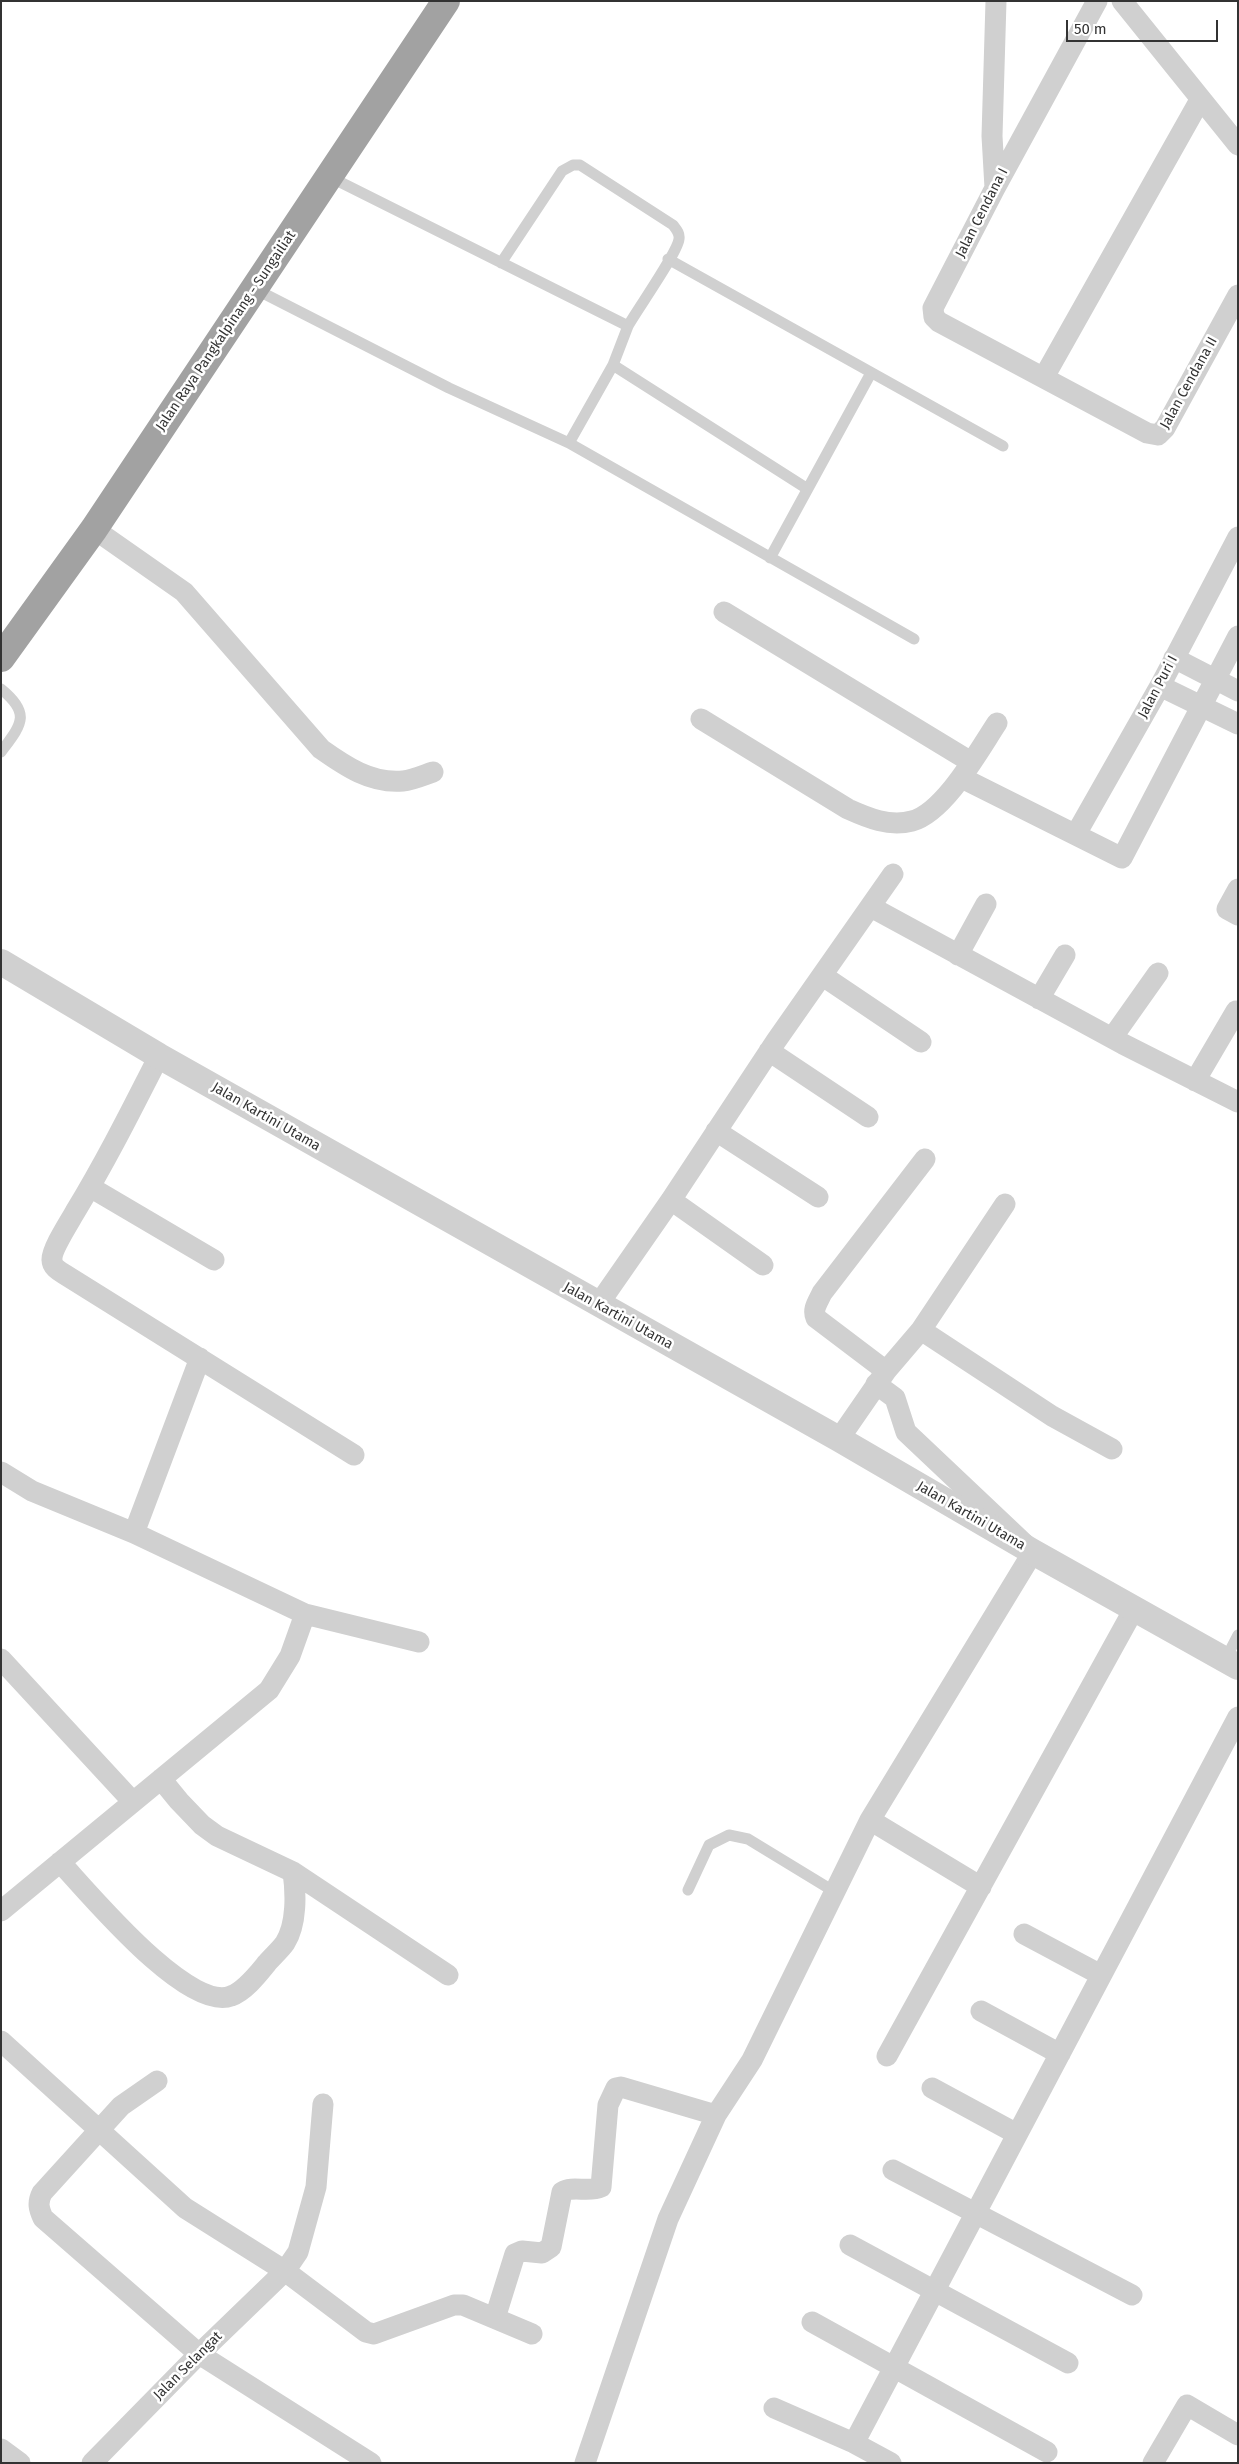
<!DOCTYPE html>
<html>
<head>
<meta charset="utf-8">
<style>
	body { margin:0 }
	#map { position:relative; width:1239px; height:2464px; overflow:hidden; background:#fff; font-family:"Fira Sans",sans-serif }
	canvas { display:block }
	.frame { position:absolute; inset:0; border:2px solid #333; pointer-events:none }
	.scale { position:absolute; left:1066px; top:20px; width:152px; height:22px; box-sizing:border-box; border:2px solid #333; border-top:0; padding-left:6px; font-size:15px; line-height:18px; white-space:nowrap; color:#333; -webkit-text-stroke:4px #fff; paint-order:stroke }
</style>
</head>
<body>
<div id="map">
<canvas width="1239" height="2464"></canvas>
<div class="frame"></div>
<div class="scale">50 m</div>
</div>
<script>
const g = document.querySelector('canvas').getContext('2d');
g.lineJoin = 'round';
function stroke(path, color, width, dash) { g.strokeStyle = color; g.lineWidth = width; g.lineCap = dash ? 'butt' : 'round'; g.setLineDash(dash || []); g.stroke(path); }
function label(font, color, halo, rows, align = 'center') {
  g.font = font + ' "Fira Sans",sans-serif'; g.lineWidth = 5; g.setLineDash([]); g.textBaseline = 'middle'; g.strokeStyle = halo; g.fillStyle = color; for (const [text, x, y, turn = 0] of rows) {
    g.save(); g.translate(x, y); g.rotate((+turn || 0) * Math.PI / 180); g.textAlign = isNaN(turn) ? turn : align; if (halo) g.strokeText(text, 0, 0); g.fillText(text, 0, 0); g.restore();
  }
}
const service = new Path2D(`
	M668 259 1003 446
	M501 263 562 171 573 165H580L673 225C676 229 680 233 679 239 678 252 637 310 628 326
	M255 289 449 388 569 443 613 365 628 326 328 176
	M613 365 806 488
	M569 443 914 639
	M770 558 871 373
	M1 689C32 714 21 725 1 752
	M1225 1660 1238 1635
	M688 1890 709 1845 729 1835 748 1839 835 1892`);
const minor = new Path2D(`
	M1097 1 995 188 933 308 934 317 939 322 1147 433 1158 435 1165 428 1238 295
	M1122 1 1238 145
	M995 188 992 136 996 1
	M1044 377 1200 100
	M94 529 184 592 321 749C345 766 371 784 403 781 413 780 424 775 433 772
	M724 612 971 762
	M1174 658 1238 691
	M1160 686 1238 724
	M701 719 848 809C868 818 889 827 912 821 945 812 979 750 997 723
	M962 778 1122 858 1238 636
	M1076 834 1160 686 1238 537
	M1238 889 1227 909 1238 915
	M871 907 1123 1044 1238 1102
	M958 955 986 904
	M823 976 921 1042
	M1039 999 1065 955
	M1112 1038 1158 973
	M769 1051 868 1117
	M159 1056C132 1109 106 1161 75 1212 70 1221 51 1250 52 1260 52 1267 59 1271 64 1274L354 1455
	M1195 1081 1236 1011
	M716 1131 818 1197
	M90 1187 214 1260
	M671 1200 763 1265
	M598 1305 671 1200 776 1041 893 874
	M921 1330 1052 1416 1112 1449
	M886 1371 921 1330 1005 1204
	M839 1439 886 1371 816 1318C812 1309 818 1302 822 1293L925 1159
	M1 1472 32 1491 134 1533 305 1614 419 1642
	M134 1533 200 1358
	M1 1659 133 1802
	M161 1779 179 1801 202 1825 217 1836 293 1872 448 1975
	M870 1820 981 1887
	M60 1862C88 1892 188 2013 231 1996 245 1991 258 1974 267 1963 273 1956 280 1950 285 1943 297 1924 296 1893 293 1872
	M1 1911 269 1690 290 1656 305 1614
	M1024 1934 1101 1975
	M981 2011 1060 2054
	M1 2041 185 2208 285 2271 366 2332 374 2334 454 2305H463L532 2334
	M887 2056 1134 1609
	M157 2081 121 2106 42 2193C37 2203 39 2209 43 2218L199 2354 371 2463
	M932 2088 1017 2134
	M893 2170 1132 2295
	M850 2245 1068 2363
	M495 2318 515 2254 522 2251 542 2253 551 2247 562 2192C573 2185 588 2193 601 2187L608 2105 616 2088 621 2087 716 2115
	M812 2322 1047 2452
	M774 2408 854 2443 1238 1717
	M854 2443 891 2463
	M1 2449 20 2463
	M92 2463 199 2354 285 2271 298 2252 316 2187 323 2104
	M585 2463 668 2219 716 2115 752 2060 870 1820 1033 1552 906 1432 895 1398 876 1384
	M1153 2463 1187 2405 1238 2435`);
const tertiary = new Path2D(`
	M1 962 159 1056 839 1439 1033 1552 1238 1667`);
const trunk = new Path2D(`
	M1 658 94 529 446 1`);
const streetNames = [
	["Jalan Cendana I",982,213,-63],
	["Jalan Raya Pangkalpinang - Sungailiat",226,331,-56],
	["Jalan Cendana II",1189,383,-61],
	["Jalan Puri I",1158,687,-62],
	["Jalan Kartini Utama",266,1117,30],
	["Jalan Kartini Utama",618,1316,29],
	["Jalan Kartini Utama",971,1516,30],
	["Jalan Selangat",188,2366,-45]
];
stroke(service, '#d0d0d0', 11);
stroke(minor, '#d0d0d0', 21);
stroke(tertiary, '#d0d0d0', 26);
stroke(trunk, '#a2a2a2', 28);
label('14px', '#333', '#fff', streetNames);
</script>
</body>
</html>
